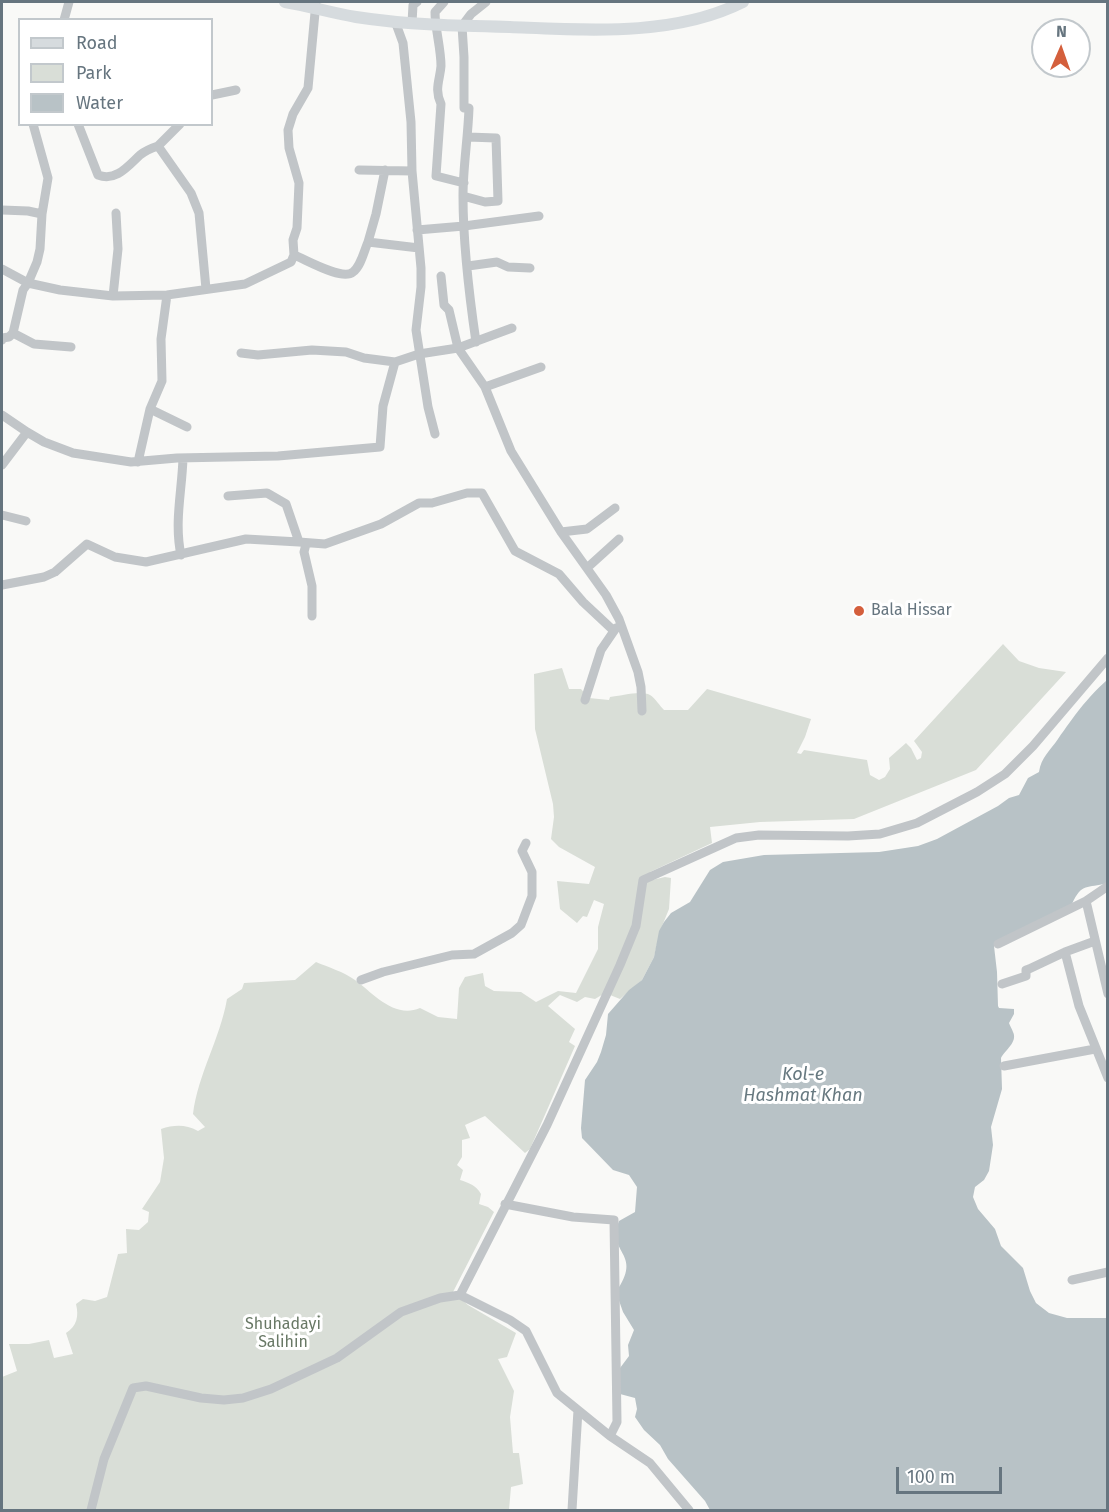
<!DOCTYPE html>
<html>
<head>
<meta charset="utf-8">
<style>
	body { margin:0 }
	#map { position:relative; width:1109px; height:1512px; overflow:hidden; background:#f9f9f7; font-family:"Fira Sans",sans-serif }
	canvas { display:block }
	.frame { position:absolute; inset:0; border:3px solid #66757f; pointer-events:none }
	.legend { position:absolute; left:18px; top:18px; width:195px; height:108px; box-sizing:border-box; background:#fff; border:2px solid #c2c8cc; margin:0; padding:8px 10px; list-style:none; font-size:18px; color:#66757f }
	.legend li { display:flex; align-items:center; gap:12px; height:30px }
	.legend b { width:30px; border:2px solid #c2c8cc }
	.north { position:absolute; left:1031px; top:18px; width:60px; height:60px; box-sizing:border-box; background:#fff; border:2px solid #c2c8cc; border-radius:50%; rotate:2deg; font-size:16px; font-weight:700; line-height:24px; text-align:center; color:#66757f }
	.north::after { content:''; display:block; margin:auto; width:21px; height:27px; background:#d45f3c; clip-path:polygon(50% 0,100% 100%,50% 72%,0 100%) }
	.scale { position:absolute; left:896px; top:1467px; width:106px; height:27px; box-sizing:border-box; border:3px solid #66757f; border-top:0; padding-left:8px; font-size:18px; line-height:21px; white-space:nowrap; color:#66757f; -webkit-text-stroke:4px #fff; paint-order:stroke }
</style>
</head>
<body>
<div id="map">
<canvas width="1109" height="1512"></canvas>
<div class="frame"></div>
<ul class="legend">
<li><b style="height:8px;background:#d6dbde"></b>Road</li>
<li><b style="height:16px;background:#d9ded7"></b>Park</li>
<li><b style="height:16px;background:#b8c2c6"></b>Water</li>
</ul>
<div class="north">N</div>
<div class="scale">100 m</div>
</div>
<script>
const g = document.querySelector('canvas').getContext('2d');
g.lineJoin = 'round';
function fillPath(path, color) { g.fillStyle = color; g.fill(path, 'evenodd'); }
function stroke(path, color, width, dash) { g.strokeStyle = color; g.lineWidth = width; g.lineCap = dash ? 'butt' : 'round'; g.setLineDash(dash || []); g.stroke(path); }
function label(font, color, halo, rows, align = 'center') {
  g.font = font + ' "Fira Sans",sans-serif'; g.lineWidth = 6; g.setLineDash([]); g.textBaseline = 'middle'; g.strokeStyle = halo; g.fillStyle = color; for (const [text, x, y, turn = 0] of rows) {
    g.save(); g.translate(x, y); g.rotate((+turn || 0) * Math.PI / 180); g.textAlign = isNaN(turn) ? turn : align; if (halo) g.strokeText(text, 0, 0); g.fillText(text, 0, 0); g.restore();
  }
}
const green = new Path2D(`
	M1003 644 1019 661 1039 668 1066 672 976 770 854 819 760 822 710 827 712 843 650 872 652 880 665 877 671 878 669 909 660 931 654 957 642 980 620 999 605 993 595 999 585 997 577 1002 560 995 548 1006 575 1029 569 1042 575 1046 530 1149 525 1153 485 1116 465 1125 470 1138 462 1140V1157L457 1165 463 1170 460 1180C469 1183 476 1185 481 1194L479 1204 488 1207 494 1212 453 1292 468 1305 516 1333 507 1357 498 1359 514 1391 510 1417 513 1453H519L523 1484 511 1487 509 1510H2V1377L17 1371 9 1344H29L49 1340 54 1358 73 1354 66 1333C77 1326 79 1316 76 1304L83 1299 95 1301 107 1297 118 1254 127 1253 126 1229 139 1230 148 1222 149 1212 142 1209 160 1182 164 1158 161 1129C174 1125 185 1124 198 1131L205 1127 193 1114C198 1074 220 1039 227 999L242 989 244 983 295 980 316 962C328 967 344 972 355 980 373 993 394 1019 420 1008L438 1017 457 1019 459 988 465 977 483 973 485 986 494 991 521 992 536 1002 558 991 576 993 598 949V927L604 904 594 900 587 917 583 916 577 923 560 909 557 881 589 884 595 867 559 847 551 839 554 817 553 804 535 729 534 674 562 668 569 689H581L589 698 609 700 610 697C621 696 641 690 650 695 655 698 660 706 664 710H688L707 689 811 719 805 737 797 753 801 754 804 750 867 760 870 775 879 780 885 777 890 769 889 758 906 743 911 748 917 760 921 758 922 752 914 741Z`);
const water = new Path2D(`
	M1107 680V883C1087 889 1082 882 1072 904L997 942 994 946 997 972 998 1006 999 1008 1014 1009V1014L1009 1023C1010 1026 1012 1029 1013 1032 1018 1042 1005 1050 1001 1058L1002 1089 991 1127 993 1145 989 1171 984 1180 975 1187 973 1197 978 1209 995 1229 1001 1246 1023 1268 1030 1291 1036 1303 1049 1313 1067 1318H1107V1510H710L705 1501 668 1459 660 1445 644 1430 635 1417 637 1409 635 1398 620 1394V1368L629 1356 628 1345 634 1330 623 1312 616 1292C644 1252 606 1255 619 1221L635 1212 637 1187 629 1175 613 1170 582 1138 581 1128 585 1080 597 1062 601 1052 606 1035 608 1014 629 990 642 980 654 957 659 931 664 922 671 913 690 902 710 870 723 862 764 855 879 852 918 846 937 839 998 806 1009 798 1019 795 1028 778 1039 772C1041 757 1050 751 1058 739 1075 715 1085 700 1107 680Z`);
const minor = new Path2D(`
	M444 2 435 12C435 29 441 48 441 66 440 80 434 89 441 104L436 176 464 183
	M64 20 69 2
	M395 21 403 43 411 122 412 171 421 268V287L416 330 428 407 435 434
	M412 23 413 5 417 2
	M212 95 236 90
	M78 124 98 175C116 182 128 166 140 155 145 151 152 148 158 146L191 193 199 213 206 289
	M158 146 180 124
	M359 170 412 171
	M463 196 485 202 498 201 496 138 468 137
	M2 210 28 211 42 214 48 178 33 124
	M417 230 464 226 539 216
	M368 242 376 214 385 170
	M294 255C307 260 342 281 353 272 361 266 364 251 368 242L419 248
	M468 266 497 262 508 267 530 268
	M2 269 28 283 60 290 113 296 167 295 245 284 291 262 294 255 293 240 297 228 299 183 289 148 288 130 293 114 308 88 316 2
	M441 276 444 305 449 310 458 348 485 387 511 451 561 532 606 595 619 619 638 672 641 687 642 711
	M113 296 118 249 116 213
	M13 333 34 344 71 347
	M2 340V338L9 337 13 333 23 290 28 283 37 262 40 249 42 214
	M476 342C469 294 463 244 463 196 463 167 468 138 469 108H464V57L462 26 471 14 486 2
	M241 353 258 355 312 350 346 352 364 358 395 362 419 354 458 348 512 328
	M485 387 541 367
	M150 409 187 427
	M2 415 27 432
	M138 462 150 409 162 381 161 339 167 295
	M2 465 27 432 44 442 73 453 131 462 177 458 278 456 380 447 383 406 395 362
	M228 496 267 493 286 504 299 542 325 544 381 524 419 503H432L467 493H482L515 551 559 574 583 602 614 631
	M2 515 26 521
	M561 532 587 529 615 508
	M306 544 304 552 312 586V616
	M181 555C174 522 182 491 183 458
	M587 568 619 539
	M2 585 44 577 55 572 87 544 115 557 146 562 246 539 299 542
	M585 700 601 650 616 628
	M1086 901 1108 994
	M1095 941 1065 952 1079 1006 1108 1078
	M998 944 1086 901 1108 886
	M361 980 383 972 452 955 474 954 512 933 521 925 532 896V872L522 851 526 843
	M1002 984 1026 976V970L1029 969 1065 952
	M1004 1066 1095 1049
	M505 1204 573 1217 614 1220 617 1422 610 1436
	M1072 1280 1108 1272
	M460 1295 547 1125 620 965 636 926 643 880 736 838 759 835 848 836 880 834 917 823 977 792 1005 774 1033 746 1108 658
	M91 1510 104 1459 133 1388 146 1386 201 1398 224 1400 243 1398 271 1389 337 1358 401 1312 440 1298 460 1295 510 1320 526 1331 557 1393 610 1436 650 1463 689 1510
	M572 1510 578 1410`);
const major = new Path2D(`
	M285 2C309 6 332 13 356 17 407 25 459 26 510 27 586 30 674 37 743 2`);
const markers = [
	[859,611,6,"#d45f3c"]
];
const poiNames = [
	["Bala Hissar",871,611]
];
const parkNames = [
	["Shuhadayi",283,1325],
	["Salihin",283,1343]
];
const waterNames = [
	["Kol-e",803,1075],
	["Hashmat Khan",803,1096]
];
fillPath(green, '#d9ded7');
fillPath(water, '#b8c2c6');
stroke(minor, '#c1c5c8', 9);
stroke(major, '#d6dbde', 12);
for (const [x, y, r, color] of markers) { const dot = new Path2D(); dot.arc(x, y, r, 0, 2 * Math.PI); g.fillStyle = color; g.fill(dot); stroke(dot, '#fff', 2); }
label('16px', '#66757f', '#fff', poiNames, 'left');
label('16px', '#687865', '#fff', parkNames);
label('italic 18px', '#677980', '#fff', waterNames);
</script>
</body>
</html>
